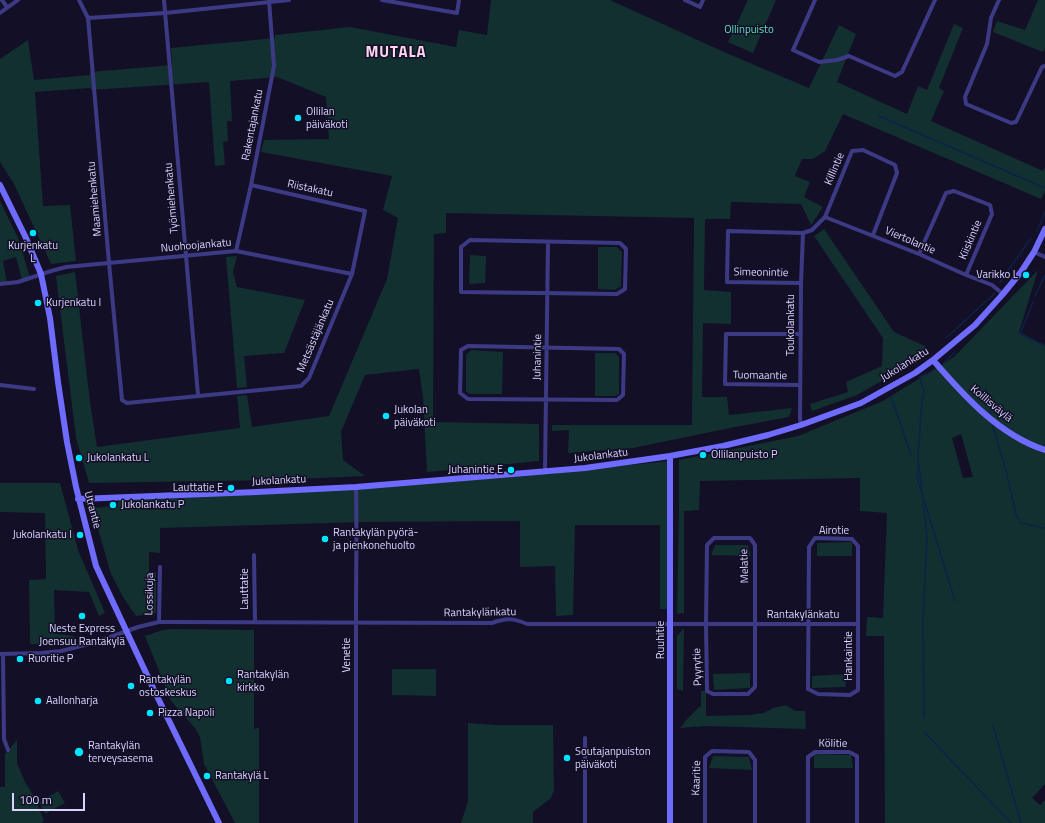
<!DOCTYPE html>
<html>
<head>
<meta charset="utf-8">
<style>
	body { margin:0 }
	#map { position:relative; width:1045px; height:823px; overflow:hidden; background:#130f26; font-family:"Titillium Web",sans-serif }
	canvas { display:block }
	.scale { position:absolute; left:12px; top:793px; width:73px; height:18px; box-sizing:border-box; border:2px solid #d9d4ff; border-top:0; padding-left:5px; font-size:12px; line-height:14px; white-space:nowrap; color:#d9d4ff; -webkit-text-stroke:3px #130f26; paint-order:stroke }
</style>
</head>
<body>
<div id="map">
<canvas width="1045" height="823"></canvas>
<div class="scale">100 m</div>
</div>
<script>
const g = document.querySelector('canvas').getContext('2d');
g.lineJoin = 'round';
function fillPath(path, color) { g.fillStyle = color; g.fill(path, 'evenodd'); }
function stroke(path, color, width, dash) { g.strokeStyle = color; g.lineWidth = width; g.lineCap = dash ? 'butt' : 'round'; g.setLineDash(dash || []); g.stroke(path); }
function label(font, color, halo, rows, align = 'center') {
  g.font = font + ' "Titillium Web",sans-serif'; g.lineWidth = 3; g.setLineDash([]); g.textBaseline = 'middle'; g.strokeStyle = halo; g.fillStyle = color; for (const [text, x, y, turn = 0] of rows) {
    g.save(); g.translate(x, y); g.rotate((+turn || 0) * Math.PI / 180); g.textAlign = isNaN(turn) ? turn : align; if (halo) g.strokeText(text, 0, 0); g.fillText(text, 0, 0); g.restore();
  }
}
const green = new Path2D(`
	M491 0H610L724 52 809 88 839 25 856 34 837 82 907 114 918 86 927 90 954 24 963 28 939 88 944 91 931 121 1043 171 1045 167V191L1041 199 843 114 825 151 813 159H802L795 176 810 182 804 197 823 207 811 225 801 204 731 202 730 219H705L704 290 731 292V324L703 323 702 397H727L729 415 792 408 789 417 730 428 633 448 568 453 569 430 552 431V425H692L694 218 446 213V233L434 234 433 422 539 424V461L427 472 423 397 419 369 365 375 341 432 343 460 365 476 275 480 89 483 76 438 56 276 75 272 90 402 97 447 240 428 237 396 247 395 252 427 329 416 387 279 398 218 383 210 392 176 261 152 264 140 329 139 326 97 277 77 230 81 232 121H227L228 141 223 142 225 165 215 166 209 82 91 90 90 88 35 92 43 206 70 205 76 261 51 264 14 184 0 162V59L28 40 34 80 90 75V72L172 65 171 48 275 38V35L350 27 456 47 459 30 487 35Z
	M748 0H776L753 53 728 42Z
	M1038 0H1045V48L1043 52 993 32 997 21 1025 30Z
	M0 201 19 240 30 278 22 280 16 257 3 261 7 283H0Z
	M824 229 894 332 927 347 910 365 857 395 812 411 810 404 848 392 846 382 882 366 883 338 814 236Z
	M598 247H617L622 252 621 286 615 290 598 289Z
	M470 255 486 256 485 283 469 284Z
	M237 256 233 272 237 287 305 300 284 353 244 356 247 387 237 388 226 257Z
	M1038 270 1019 332 1045 345V784L1032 798 1040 805 1045 800V823H885L884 636H866L867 617 883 618 887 513 860 511V478L700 481 699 510 684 511V613L677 614 679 510V460L798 436 883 401 954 357ZM961 434 973 477 963 478 952 438Z
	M471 350 503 352 502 394H469L466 391V355Z
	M595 353H615L619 357V394L615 396H595Z
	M669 461V609H660V525H575L573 615 556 616 555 566 520 567V521L363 522 160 528V553L149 552V572H156V613L136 616 123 597 111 574 92 508 115 506 121 499 554 473Z
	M0 483H60L78 550 105 613 99 616 89 592 54 590 55 634 69 635 75 637V640L56 644H30L29 580 46 579 45 513 0 512Z
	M852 542V556H817V543Z
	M715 545H748L751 556 711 555Z
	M684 628 683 691 677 689V636Z
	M172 629 254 630V730L256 728H259V823H235L204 764 200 737 195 728 171 701 145 636 163 630Z
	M392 669H436V696L392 695Z
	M750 673V688L714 690 713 674Z
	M845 674 846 687 812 688V676Z
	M701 691H706V716L750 715 764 713 773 708 786 705 795 711H805L806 729 705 726 680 728 688 718 699 707H701Z
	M468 723 496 725H553L554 790 551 798 533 812V823H461L468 801Z
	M17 740V763L25 782 36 800 44 821 41 823H0V787H5V754Z
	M814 754 851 755 853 768H814Z
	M713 756 749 757 752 770 709 768Z
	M58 791 65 803 45 814 39 802Z`);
const stream = new Path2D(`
	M879 116 1045 188
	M1037 231 1045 212
	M1000 282 1031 238
	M1035 296 1045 275
	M1033 302 1020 334 1045 346
	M946 338 995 293
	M943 364 955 352
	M922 387 920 377 931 372
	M986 388 991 415
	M891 396 911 455
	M922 399 918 458 927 536 923 620 924 718
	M923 399 924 388
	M992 423 1006 471 1016 514 1020 523 1045 528
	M918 467 917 478 921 490
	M924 500 955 601
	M993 726 1021 823
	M925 733 1011 823`);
const street = new Path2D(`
	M2 0 7 7
	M79 0 88 18 109 263 122 400 127 403 301 386 309 378 352 274 365 211 251 185
	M164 0 198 395
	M382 0 457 13 459 0
	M685 0 700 7 703 0
	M815 0 793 50 819 62 837 60 849 56 895 76 902 72 935 0
	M999 0 991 18 987 44 965 97 966 104 1011 123 1016 122 1042 67 1045 66
	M0 13 18 0
	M88 18 165 13 289 0
	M825 217 852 151 863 150 895 165 897 173 873 235
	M470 240 620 243 626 249 625 289 617 294 461 292V247Z
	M236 251 251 185 274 66 269 0
	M1034 252 1045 257
	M919 254 946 193 954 191 990 205 992 214 966 275
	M801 283 727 282 728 231 803 233
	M0 284 18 282 51 271 66 267 236 251 352 274
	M468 346 619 349 624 354 623 395 617 400 468 399 460 393 461 350Z
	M0 385 34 389
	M800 385 725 384 726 334H801
	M801 425 800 418 801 283 803 233 812 230 825 217 919 254 966 275 992 285 1003 294
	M545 471 548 242
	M714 538H750L755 545V687L748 694H713L707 691 706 624 707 545Z
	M815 538 852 539 858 546V690L850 695 818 694 808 689 809 547Z
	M254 555 255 622
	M159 622 160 567
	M0 654 41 653 61 651 97 642 138 627 159 622H166L492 623C506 618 513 618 527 624H857
	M3 654 4 739 8 750
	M356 823C356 754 356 686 356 617 356 573 357 530 356 487
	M585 823V738
	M705 823V757L712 751 749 752 755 760V823
	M808 823V757L815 752H849L857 756V823`);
const secondary = new Path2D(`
	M0 185 26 238 41 274 50 318 58 382 67 442 76 487 96 566 154 690 219 823
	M933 360C964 396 999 435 1045 450
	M78 499 257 492 356 487 585 468 670 456 723 446 768 435 801 425 861 403 915 373 933 360 975 325 1003 294 1021 272 1034 252 1045 229
	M670 823V456`);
const markers = [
	[298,118,4,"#00e5ff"],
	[33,233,4,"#00e5ff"],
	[1026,275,4,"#00e5ff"],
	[38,303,4,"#00e5ff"],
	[386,416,4,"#00e5ff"],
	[703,455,4,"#00e5ff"],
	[79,458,4,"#00e5ff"],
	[511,470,4,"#00e5ff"],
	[231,488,4,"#00e5ff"],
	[113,505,4,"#00e5ff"],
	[80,535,4,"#00e5ff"],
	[325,539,4,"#00e5ff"],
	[82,616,4,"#00e5ff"],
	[20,659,4,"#00e5ff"],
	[229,681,4,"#00e5ff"],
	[131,686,4,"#00e5ff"],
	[38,701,4,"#00e5ff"],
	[150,713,4,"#00e5ff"],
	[79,752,5,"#00e5ff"],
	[567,758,4,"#00e5ff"],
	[207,776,4,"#00e5ff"]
];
const parkNames = [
	["Ollinpuisto",749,30]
];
const poiNames = [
	["Ollilan",306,112],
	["päiväkoti",306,125],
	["Kurjenkatu",33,246,"center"],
	["L",33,259,"center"],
	["Varikko L",1018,275,"right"],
	["Kurjenkatu I",46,303],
	["Jukolan",394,410],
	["päiväkoti",394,423],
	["Ollilanpuisto P",711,455],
	["Jukolankatu L",87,458],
	["Juhanintie E",503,470,"right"],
	["Lauttatie E",223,488,"right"],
	["Jukolankatu P",121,505],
	["Rantakylän pyörä-",333,533],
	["ja pienkonehuolto",333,546],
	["Jukolankatu I",72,535,"right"],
	["Neste Express",82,629,"center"],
	["Joensuu Rantakylä",82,642,"center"],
	["Ruoritie P",28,659],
	["Rantakylän",237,675],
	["kirkko",237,688],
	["Rantakylän",139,680],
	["ostoskeskus",139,693],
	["Aallonharja",46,701],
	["Pizza Napoli",158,713],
	["Rantakylän",88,746],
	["terveysasema",88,759],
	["Soutajanpuiston",575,752],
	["päiväkoti",575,765],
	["Rantakylä L",215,776]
];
const streetNames = [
	["Rakentajankatu",253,125,-79],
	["Killintie",835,169,-67],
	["Riistakatu",310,189,12],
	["Työmiehenkatu",172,198,-95],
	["Maamiehenkatu",95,199,-95],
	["Kiiskintie",971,240,-67],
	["Viertolantie",910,241,23],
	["Nuohoojankatu",196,246,-5],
	["Simeonintie",761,273,1],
	["Toukolankatu",791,325,-90],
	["Metsästäjänkatu",316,336,-67],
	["Juhanintie",538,357,-89],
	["Jukolankatu",905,365,-32],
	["Tuomaantie",760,376,1],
	["Koillisväylä",991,404,40],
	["Jukolankatu",601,456,-7],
	["Jukolankatu",279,481,-3],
	["Utrantie",92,510,75],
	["Airotie",834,531],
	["Melatie",745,566,-92],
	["Lauttatie",245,589,-90],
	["Lossikuja",150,594,-89],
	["Rantakylänkatu",480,613,-1],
	["Rantakylänkatu",803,615],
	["Ruuhitie",661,640,-90],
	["Venetie",347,655,-90],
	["Hankaintie",849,656,-90],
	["Pyyrytie",698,667,-92],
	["Kölitie",833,744,1],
	["Kaaritie",697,778,-88]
];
const districtNames = [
	["MUTALA",396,53]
];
fillPath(green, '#12302f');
stroke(stream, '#0c2248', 1.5);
stroke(street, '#3d3a85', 4);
stroke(secondary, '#6f6bff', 6);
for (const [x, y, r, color] of markers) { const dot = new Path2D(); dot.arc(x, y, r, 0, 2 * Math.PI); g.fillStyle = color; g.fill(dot); stroke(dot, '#130f26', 1.5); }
label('11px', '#5fe0c0', '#130f26', parkNames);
label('11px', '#d9d4ff', '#130f26', poiNames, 'left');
label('11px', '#d9d4ff', '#130f26', streetNames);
g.letterSpacing = '1px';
label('bold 15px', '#ffd6f0', '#130f26', districtNames);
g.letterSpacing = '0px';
</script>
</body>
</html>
